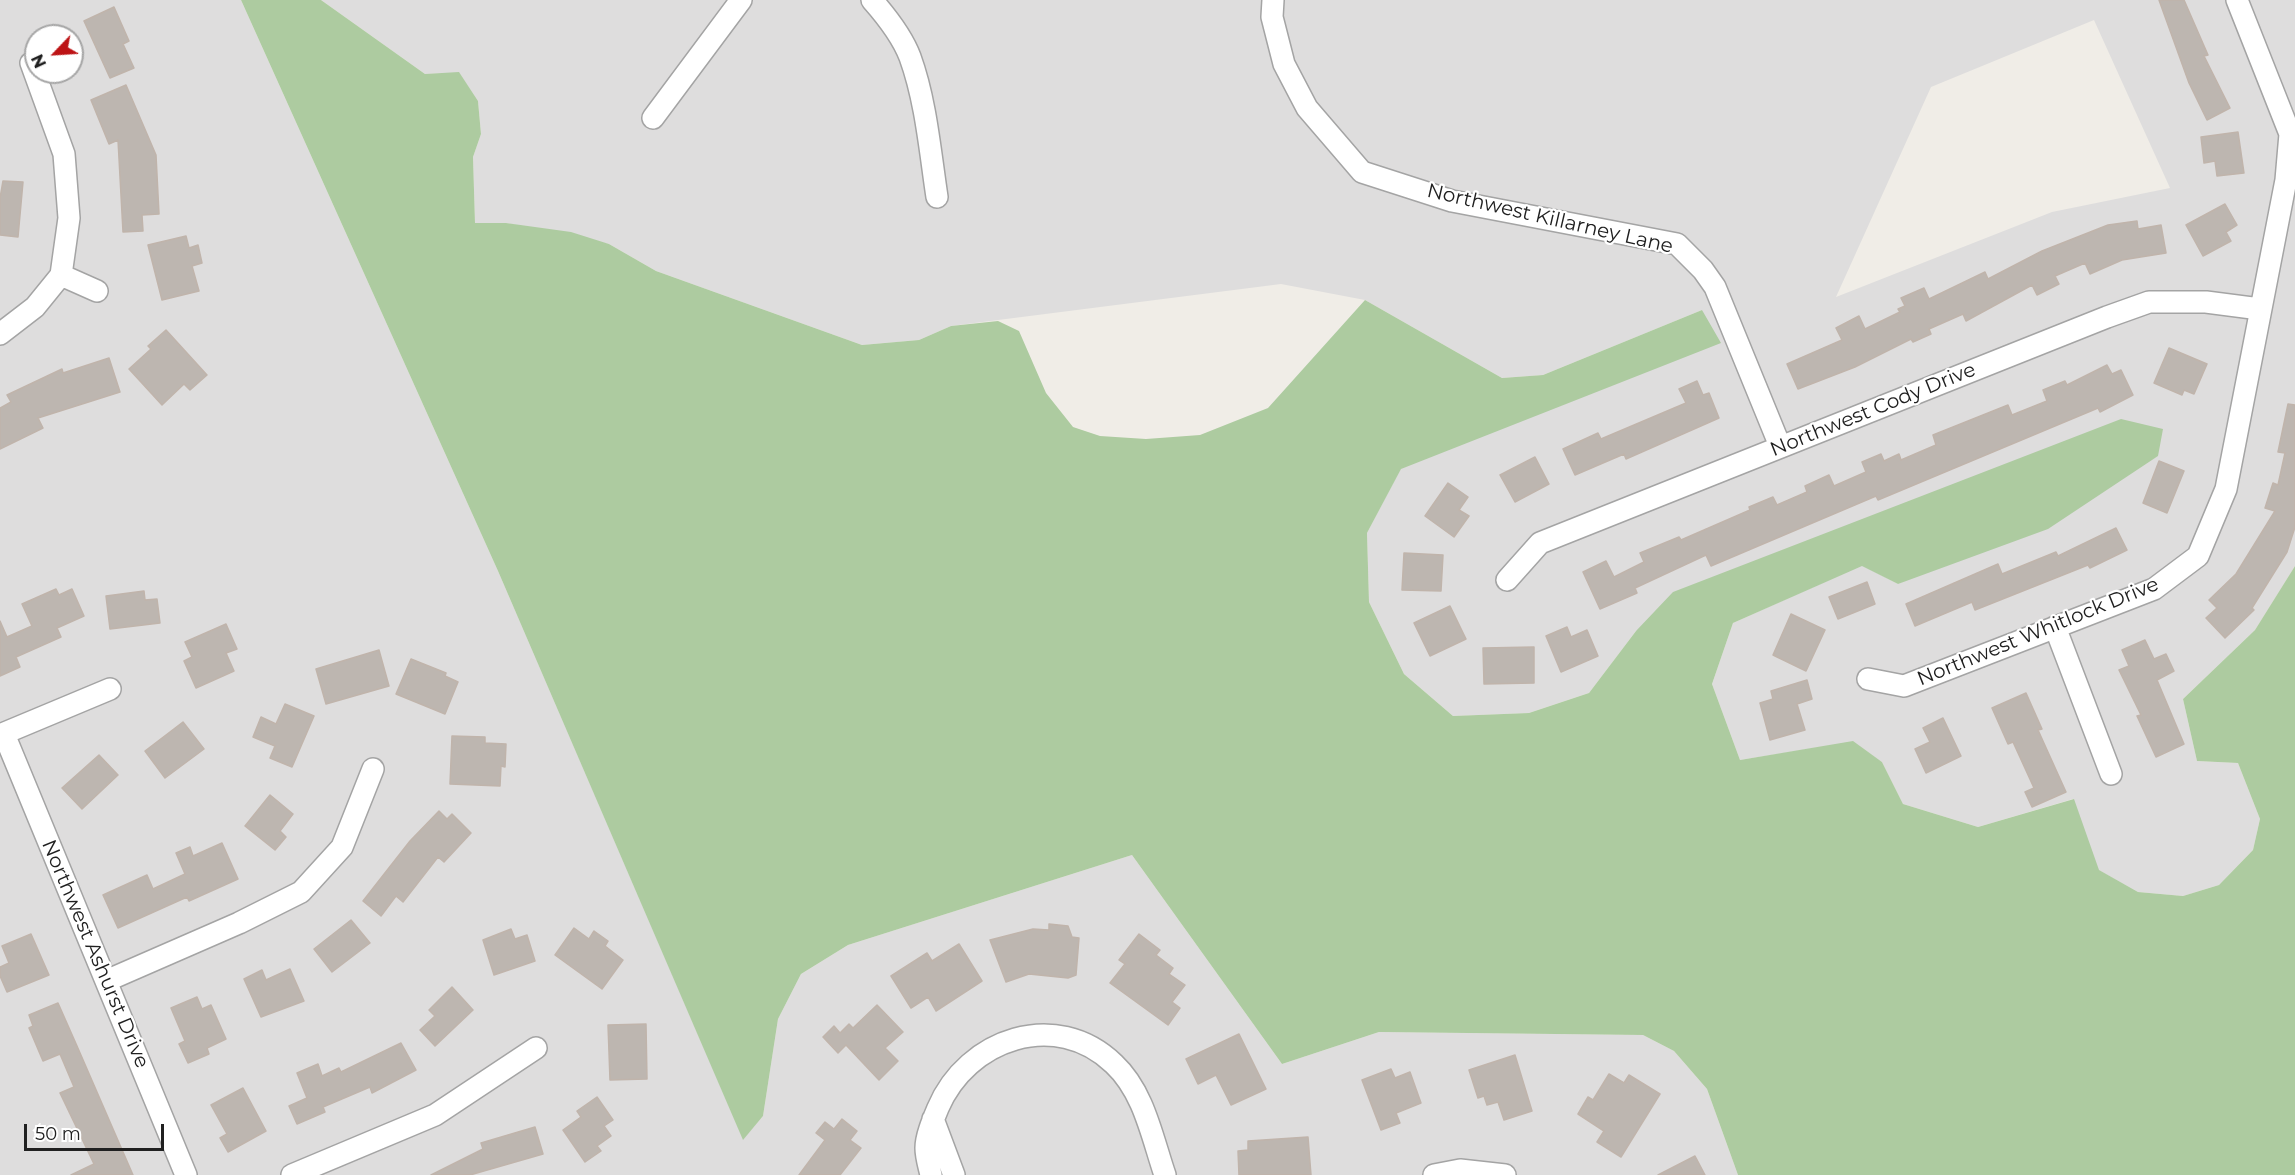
<!DOCTYPE html>
<html>
<head>
<meta charset="utf-8">
<style>
	body { margin:0 }
	#map { position:relative; width:2295px; height:1175px; overflow:hidden; background:#f0ede7; font-family:Montserrat,sans-serif }
	canvas { display:block }
	.north { position:absolute; left:24px; top:24px; width:60px; height:60px; box-sizing:border-box; background:#fff; border:2px solid #a6a6a6; border-radius:50%; rotate:245deg; font-size:16px; font-weight:700; line-height:24px; text-align:center; color:#202020 }
	.north::after { content:''; display:block; margin:auto; width:21px; height:27px; background:#bd1315; clip-path:polygon(50% 0,100% 100%,50% 72%,0 100%) }
	.scale { position:absolute; left:24px; top:1124px; width:140px; height:27px; box-sizing:border-box; border:3px solid #202020; border-top:0; padding-left:8px; font-size:18px; line-height:21px; white-space:nowrap; color:#202020; -webkit-text-stroke:4px #fff; paint-order:stroke }
</style>
</head>
<body>
<div id="map">
<canvas width="2295" height="1175"></canvas>
<div class="north">N</div>
<div class="scale">50 m</div>
</div>
<script>
const g = document.querySelector('canvas').getContext('2d');
g.lineJoin = 'round';
function fillPath(path, color) { g.fillStyle = color; g.fill(path, 'evenodd'); }
function stroke(path, color, width, dash) { g.strokeStyle = color; g.lineWidth = width; g.lineCap = dash ? 'butt' : 'round'; g.setLineDash(dash || []); g.stroke(path); }
function label(font, color, halo, rows, align = 'center') {
  g.font = font + ' Montserrat,sans-serif'; g.lineWidth = 4.5; g.setLineDash([]); g.textBaseline = 'middle'; g.strokeStyle = halo; g.fillStyle = color; for (const [text, x, y, turn = 0] of rows) {
    g.save(); g.translate(x, y); g.rotate((+turn || 0) * Math.PI / 180); g.textAlign = isNaN(turn) ? turn : align; if (halo) g.strokeText(text, 0, 0); g.fillText(text, 0, 0); g.restore();
  }
}
const residential = new Path2D(`
	M0 0H241L498 571 743 1139 763 1116 778 1019 801 974 848 945 1132 855 1282 1064 1379 1032 1643 1035 1674 1051 1707 1089 1738 1175H0ZM36 36H72V72H36Z
	M321 0H2295V566L2255 630 2183 699 2197 761 2238 763 2260 819 2253 850 2219 885 2183 896 2138 892 2098 870 2073 799 1978 827 1903 804 1882 762 1853 742 1740 760 1712 684 1733 623 1862 565 1898 584 2158 456 1636 631 1589 693 1529 713 1453 716 1404 674 1369 602 1367 533 1401 468 1708 347 1702 310 1543 375 1502 378 1365 300 1281 284 951 326 919 340 862 345 656 271 609 244 506 223H475L473 157 481 134 478 101 459 73 425 74ZM2094 20 2170 188 2052 212 1836 297 1931 87Z`);
const forest = new Path2D(`
	M241 0H321L425 74 459 72 478 101 481 134 473 157 475 223H506L571 232 609 244 656 271 862 345 919 340 951 326 998 321 1019 331 1046 393 1073 427 1100 436 1146 439 1200 435 1268 408 1365 300 1502 378 1543 375 1702 310 1721 343 1401 469 1367 533 1369 602 1404 674 1453 716 1529 713 1589 693 1636 631 1673 592 2121 419 2163 429 2158 456 2048 529 1898 584 1862 566 1733 623 1712 684 1740 760 1853 741 1882 762 1903 804 1978 827 2074 799 2099 870 2138 892 2183 896 2219 885 2253 850 2260 819 2238 763 2197 761 2183 699 2255 630 2295 566V1175H1738L1707 1089 1674 1051 1643 1035 1379 1032 1282 1064 1132 855 848 945 801 974 778 1019 763 1116 743 1140 498 571Z`);
const building = new Path2D(`
	M2159 0H2184L2208 55 2204 56 2230 108 2207 120 2189 83Z
	M114 7 129 41 123 44 134 68 110 78 84 21Z
	M126 85 156 155 159 214 142 215 143 231 123 232 118 140 109 144 91 100Z
	M2238 132 2244 173 2217 176 2215 161 2204 163 2201 137Z
	M3 181 23 182 18 237 0 235V198Z
	M2225 204 2237 225 2226 232 2231 241 2203 256 2186 225Z
	M2137 221 2138 229 2161 225 2166 253 2122 260 2090 274 2085 263 2055 276 2059 284 2037 295 2032 285 1966 321 1963 314 1929 329 1931 334 1913 342 1911 339 1855 367 1798 389 1787 364 1842 340 1836 328 1859 316 1865 329 1900 312 1898 309 1905 306 1901 298 1924 288 1929 299 1985 272 1988 279 2042 251 2108 225Z
	M186 236 189 248 198 245 202 263 192 266 199 291 162 300 148 245Z
	M166 330 207 375 190 390 184 384 162 405 129 369 151 349 148 346Z
	M2169 348 2207 364 2194 394 2184 390 2182 395 2154 383Z
	M109 358 120 392 38 418 43 428 0 449V408L11 402 7 395 62 369 63 373Z
	M2107 365 2112 374 2121 370 2133 395 2100 412 2098 408 1878 500 1876 496 1711 566 1706 555 1635 588 1637 593 1600 609 1583 572 1606 561 1614 577 1644 562 1640 553 1679 537 1681 540 1750 510 1749 507 1773 497 1777 505 1807 492 1805 486 1829 475 1834 486 1866 472 1862 462 1881 454 1884 461 1899 454 1901 460 1936 445 1933 435 2008 405 2012 415 2047 401 2043 390 2065 381 2067 385Z
	M1697 381 1703 395 1709 393 1719 418 1626 459 1624 454 1575 475 1563 449 1598 433 1601 439 1686 403 1679 389Z
	M2288 404 2295 405V527L2287 552 2252 608 2254 610 2225 638 2206 618 2217 608 2209 600 2236 574 2275 511 2265 508 2273 483 2278 485 2285 453 2278 452Z
	M1535 457 1549 484 1515 502 1500 475Z
	M2159 461 2184 471 2167 513 2143 503Z
	M1448 483 1468 497 1459 510 1469 516 1454 537 1425 516Z
	M2116 528 2127 550 2090 568 2088 565 1975 610 1972 602 1915 626 1906 604 1998 564 2002 574 2056 552 2058 556Z
	M1404 553 1443 555 1441 591 1402 590Z
	M1867 582 1875 604 1838 619 1829 597Z
	M56 589 59 595 72 589 84 616 57 628 61 637 16 657 20 667 0 676V621L7 637 32 626 22 604Z
	M144 591 145 600 157 599 160 623 110 629 106 596Z
	M1450 606 1466 639 1430 656 1414 623Z
	M1791 614 1825 630 1806 671 1773 655Z
	M226 624 237 649 226 653 234 671 196 688 184 661 192 657 185 642Z
	M1567 627 1571 637 1587 630 1598 656 1561 672 1546 636Z
	M2145 640 2154 659 2166 654 2174 671 2157 680 2184 744 2156 757 2137 716 2141 715 2119 670 2129 666 2122 650Z
	M1534 647V683L1484 684 1483 648Z
	M379 650 389 686 326 704 316 669Z
	M411 659 446 673 445 676 458 682 445 714 396 694Z
	M1807 680 1812 699 1797 704 1805 730 1770 740 1760 703 1773 699 1771 691Z
	M2026 693 2042 729 2038 730 2066 792 2032 807 2025 792 2034 788 2013 742 2008 744 1992 708Z
	M285 704 314 716 292 767 270 758 275 746 253 737 261 717 276 724Z
	M1943 718 1961 756 1926 773 1915 749 1930 742 1923 728Z
	M183 722 204 749 165 778 145 751Z
	M452 736 485 737V743L506 744 505 767 501 766 500 786 450 784Z
	M99 755 118 775 82 809 62 788Z
	M270 795 293 814 280 831 286 837 275 850 245 826Z
	M439 811 447 819 452 814 471 833 444 862 438 857 403 902 396 896 381 916 363 901 410 841Z
	M222 843 238 879 189 901 187 897 118 928 103 895 147 875 153 889 185 874 176 853 190 847 193 856Z
	M351 920 370 943 332 972 314 949Z
	M1049 924 1068 926 1072 937 1079 938 1076 975 1068 978 1029 974 1006 982 990 940 1033 929 1049 930Z
	M574 928 589 939 594 931 608 941 605 946 623 960 602 989 555 955Z
	M511 929 515 939 527 935 535 961 494 975 483 940Z
	M31 934 49 975 7 992 0 976V967L9 963 2 946Z
	M1139 934 1160 950 1156 955 1173 968 1169 974 1185 985 1172 1002 1180 1008 1168 1025 1110 983 1125 964 1119 960Z
	M959 944 982 981 936 1011 928 997 911 1008 891 976 927 953 932 961Z
	M290 969 304 1001 261 1017 244 979 262 970 266 980Z
	M452 987 473 1010 435 1046 420 1030 435 1016 429 1010Z
	M197 997 202 1009 211 1005 226 1039 207 1048 209 1054 188 1063 179 1044 185 1041 171 1008Z
	M58 1003 77 1046 133 1175H71L94 1164 60 1093 74 1087 60 1054 43 1061 29 1028 33 1026 29 1015Z
	M877 1005 903 1032 885 1048 898 1061 879 1080 846 1045 838 1053 823 1037 834 1026 840 1033 849 1024 853 1028Z
	M646 1024 647 1079 610 1080 608 1025Z
	M1239 1034 1266 1089 1231 1105 1216 1075 1198 1084 1186 1059Z
	M401 1043 416 1070 372 1093 370 1087 323 1107 325 1112 297 1124 289 1106 307 1098 297 1073 318 1064 322 1076 339 1068 341 1072Z
	M1515 1055 1532 1111 1504 1120 1498 1102 1487 1105 1484 1096 1478 1098 1469 1070Z
	M1391 1069 1395 1078 1410 1072 1421 1103 1396 1113 1400 1123 1381 1130 1362 1080Z
	M1609 1074 1624 1083 1629 1075 1660 1094 1621 1157 1597 1142 1604 1131 1578 1114 1588 1097 1593 1100Z
	M243 1088 266 1131 228 1152 220 1138 227 1134 211 1105Z
	M597 1097 613 1120 604 1126 611 1136 597 1146 601 1151 585 1162 563 1130 581 1117 577 1111Z
	M842 1119 857 1131 850 1140 861 1148 840 1175H799L825 1140 816 1133 825 1122 834 1129Z
	M535 1127 543 1154 470 1175H431L483 1149 481 1143Z
	M1308 1137 1311 1175H1239L1238 1151 1248 1150V1141Z
	M1695 1156 1705 1175H1658Z`);
const street = new Path2D(`
	M872 0C887 17 902 36 910 57 926 101 930 151 937 197
	M1273 0 1272 17 1284 64 1307 108 1362 172 1452 201 1677 244 1703 270 1715 287 1780 446
	M653 118 741 0
	M61 275 97 291
	M0 334 35 307 61 275 69 218 64 154 31 63
	M1507 580 1540 543 2107 317 2149 302H2206L2260 309
	M2055 627 2111 774
	M1868 679 1904 686 2154 589 2198 556 2226 489 2286 180 2290 134 2237 0
	M4 734 186 1175
	M0 735 110 689
	M106 981 239 923 301 892 342 847 373 769
	M933 1119 954 1175
	M292 1175 435 1115 536 1048
	M931 1175C929 1166 926 1157 926 1148 926 1136 933 1120 938 1108 967 1039 1056 1008 1114 1064 1144 1092 1152 1137 1165 1175
	M1434 1175 1460 1170 1505 1175`);
const streetNames = [
	["Northwest Killarney Lane",1550,219,13],
	["Northwest Cody Drive",1873,410,-22],
	["Northwest Whitlock Drive",2038,632,-22],
	["Northwest Ashurst Drive",95,954,67]
];
fillPath(residential, '#dedddd');
fillPath(forest, '#adcba0');
fillPath(building, '#bdb6b0');
stroke(building, '#c0b4ab', 1.5);
stroke(street, '#a4a4a4', 24);
stroke(street, '#fff', 21);
label('20px', '#202020', '#fff', streetNames);
</script>
</body>
</html>
